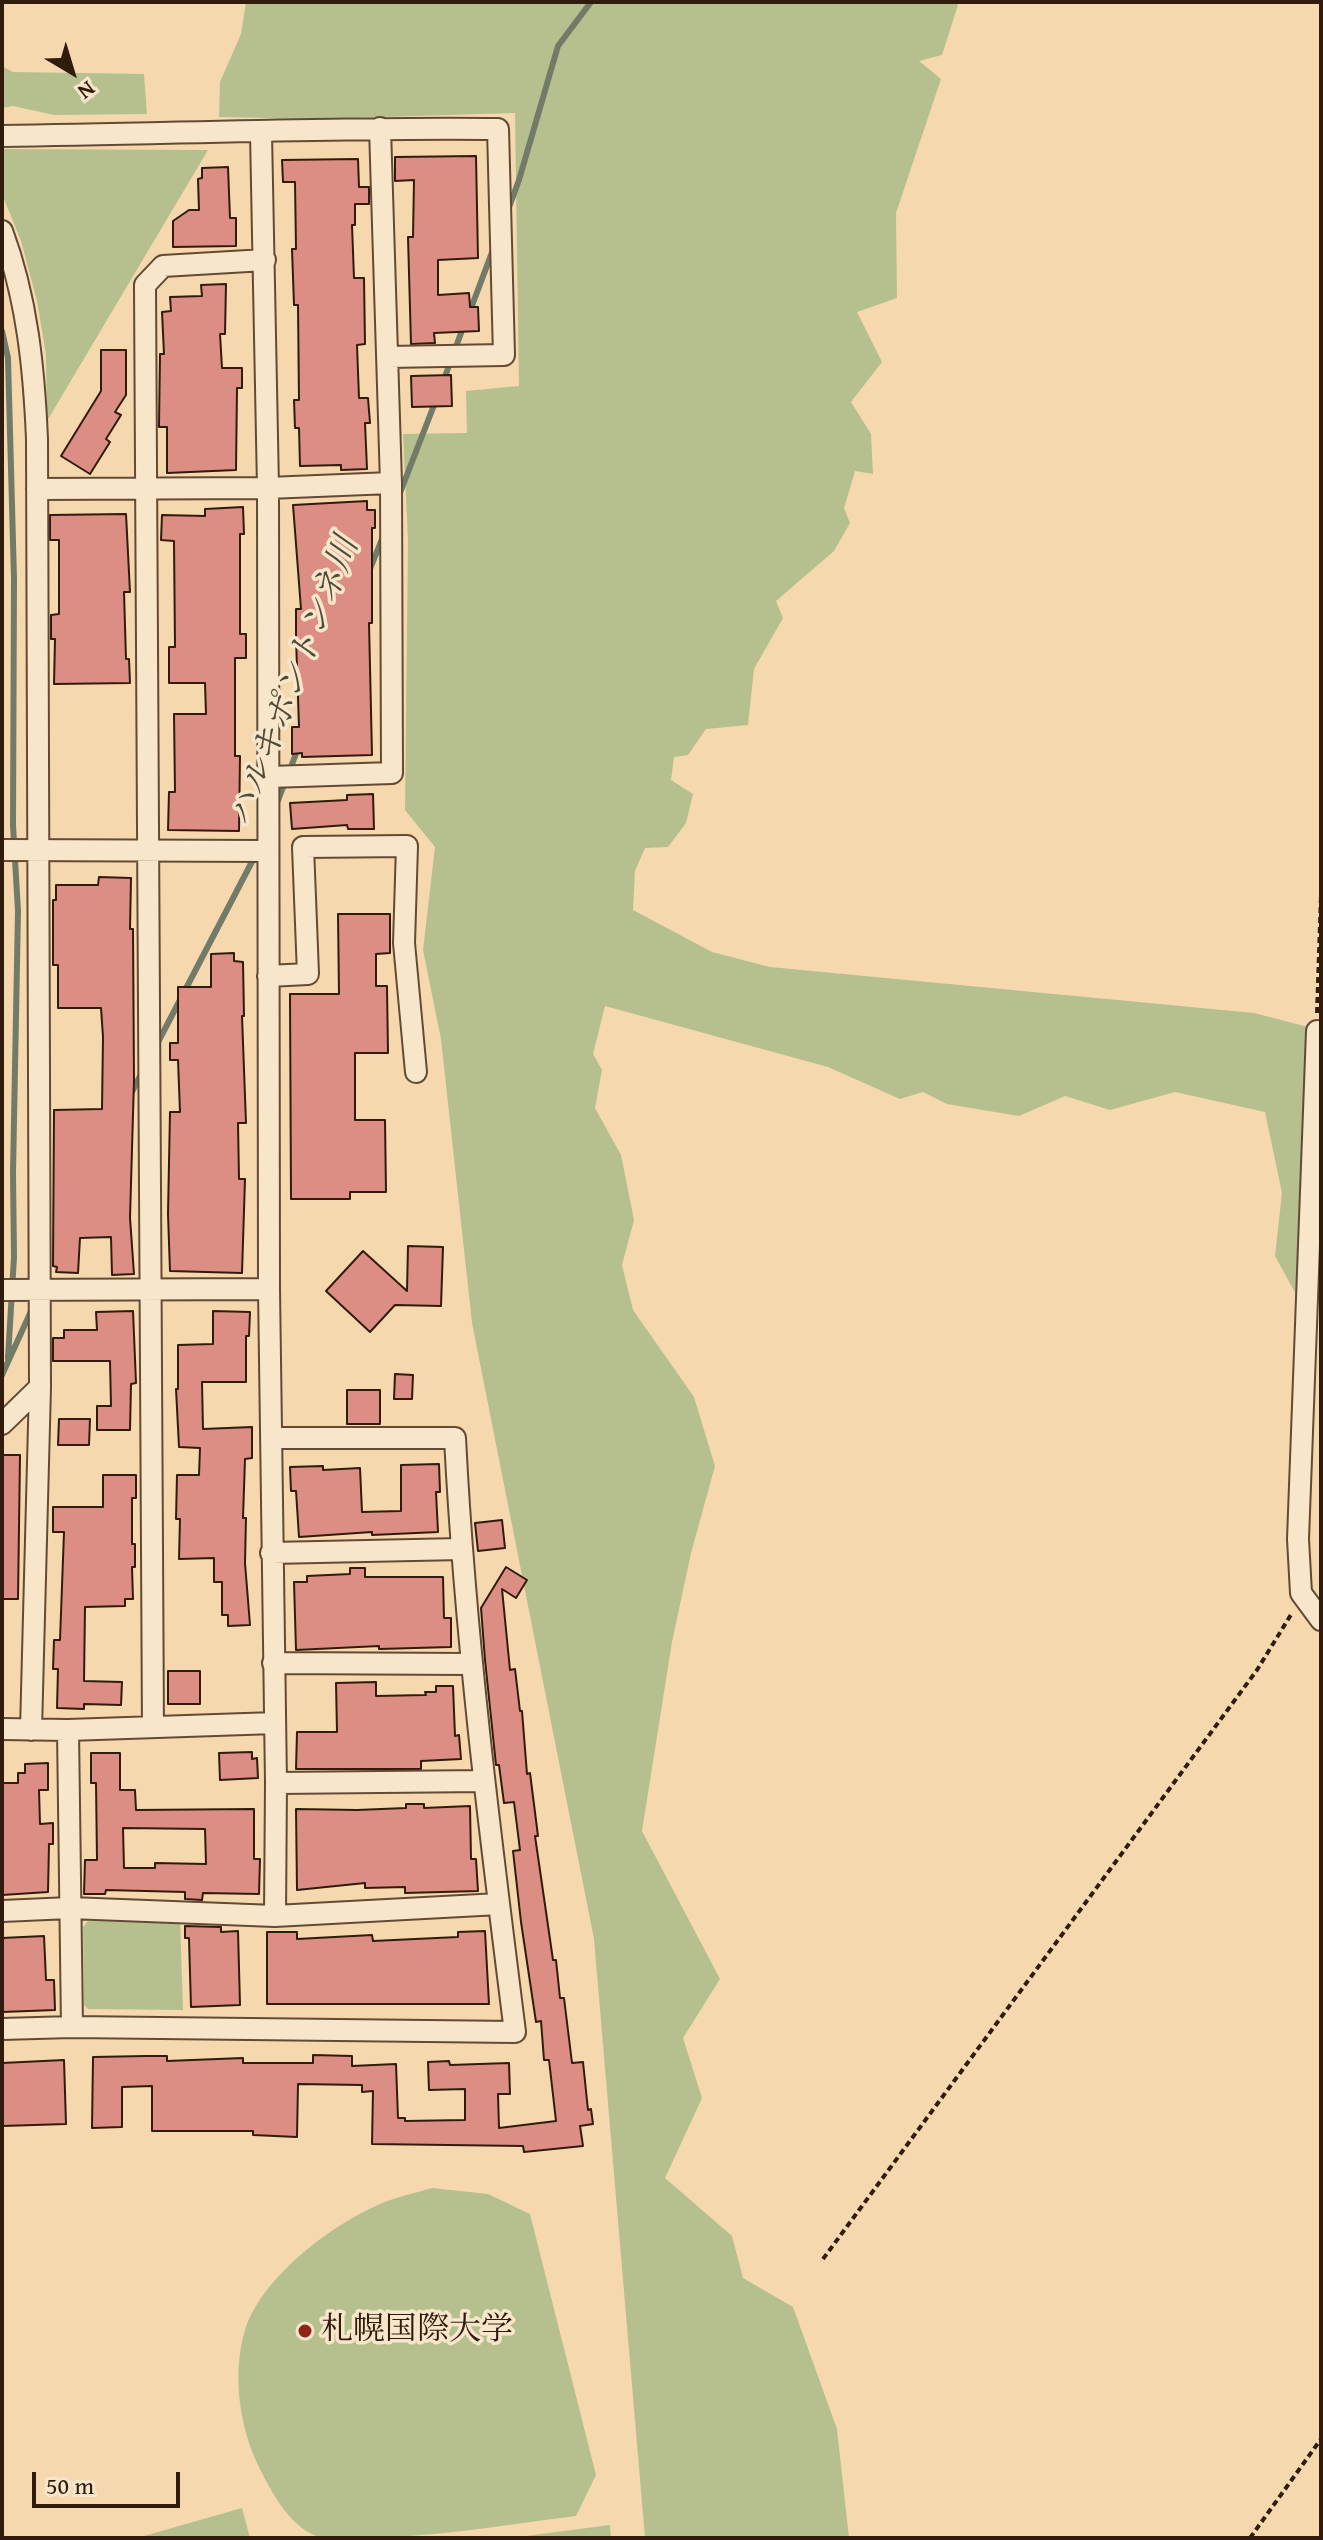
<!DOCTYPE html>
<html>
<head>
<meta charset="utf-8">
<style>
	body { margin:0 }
	#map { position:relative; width:1323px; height:2540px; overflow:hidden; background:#f5d8ae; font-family:"Gentium Book Plus",serif }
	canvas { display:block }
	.frame { position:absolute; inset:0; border:4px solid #311b0d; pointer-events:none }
	.north { position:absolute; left:32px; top:32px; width:80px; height:80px; -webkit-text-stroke:6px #f8e6ca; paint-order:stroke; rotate:142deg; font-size:22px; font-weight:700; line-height:32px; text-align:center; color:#311b0d }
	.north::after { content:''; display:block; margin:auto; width:28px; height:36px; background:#311b0d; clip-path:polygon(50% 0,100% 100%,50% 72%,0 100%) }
	.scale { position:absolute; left:32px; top:2472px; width:148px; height:36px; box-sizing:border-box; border:4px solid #311b0d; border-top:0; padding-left:10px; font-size:24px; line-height:28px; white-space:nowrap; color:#311b0d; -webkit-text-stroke:6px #f8e6ca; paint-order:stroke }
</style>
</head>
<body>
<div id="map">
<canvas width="1323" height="2540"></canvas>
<div class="frame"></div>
<div class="north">N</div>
<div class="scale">50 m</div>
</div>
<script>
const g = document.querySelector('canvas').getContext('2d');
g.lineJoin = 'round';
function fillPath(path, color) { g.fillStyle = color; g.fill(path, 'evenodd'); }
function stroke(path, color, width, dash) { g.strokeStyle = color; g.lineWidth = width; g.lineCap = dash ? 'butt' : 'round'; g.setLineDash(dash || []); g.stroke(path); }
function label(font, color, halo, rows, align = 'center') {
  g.font = font + ' "Gentium Book Plus","Noto Serif JP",serif'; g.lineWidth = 7; g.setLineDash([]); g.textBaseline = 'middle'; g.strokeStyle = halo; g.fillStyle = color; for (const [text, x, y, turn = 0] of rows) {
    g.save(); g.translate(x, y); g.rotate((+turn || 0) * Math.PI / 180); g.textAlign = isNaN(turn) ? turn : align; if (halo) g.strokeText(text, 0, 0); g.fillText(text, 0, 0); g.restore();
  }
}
const green = new Path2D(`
	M246 2H956L958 5 942 55 919 61 941 79 896 213 897 298 857 312 882 362 851 402 871 434 873 474 855 471 844 508 850 523 834 551 776 601 783 618 754 669 748 725 706 729 688 755 674 757 671 780 693 794 686 823 668 847 645 848 635 871 633 910 712 952 770 967 1254 1013 1308 1027 1297 1296 1275 1256 1282 1193 1265 1112 1175 1092 1110 1110 1065 1096 1019 1116 947 1104 923 1092 900 1099 828 1067 605 1006 593 1054 602 1070 595 1108 621 1155 634 1220 622 1265 633 1310 694 1397 715 1466 691 1553 672 1642 642 1831 720 1979 683 2038 702 2098 665 2178 732 2236 743 2278 793 2307 837 2429 849 2538H645L594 1939 472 1323 441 1039 423 950 435 847 405 810 408 540 403 434 467 433 466 391 519 386 515 113 316 119 219 117 220 82 241 34Z
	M2 66 13 72 144 74 147 114 54 115 13 106 2 108Z
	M2 149 208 150 47 421 46 355 37 301 21 241 2 194Z
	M180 1918 183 2010 88 2009 84 2005 83 1927 88 1921Z
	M432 2188 488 2194 530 2214 596 2475 576 2516C503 2525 431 2538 358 2538 345 2538 328 2540 316 2536 288 2524 272 2493 259 2467 239 2427 232 2373 245 2330 262 2277 330 2226 380 2204 396 2197 415 2193 432 2188Z
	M242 2508 250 2538H137Z
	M610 2525 611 2538H510Z`);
const stream = new Path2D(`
	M508 210 519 180 558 46 591 2
	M470 311 494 247
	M2 331 8 358 14 579 13 825 18 911 13 1173 14 1257 8 1358
	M443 382 464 325
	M398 498 436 400
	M370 569 384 534
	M277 803 299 746
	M156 1046 256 854
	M132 1092 143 1070
	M2 1375 32 1309`);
const building = new Path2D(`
	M476 156 478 258 438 260V295L469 293 470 307H478L479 331 434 333 435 343 411 344 408 237H413L414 180 395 181V157Z
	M358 159 359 187H369V204H355V225H352L354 278H364L365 344 357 345 359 398H368L370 423H365L367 469 341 470V465L300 466 299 428H295L294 400H299L298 305H294L292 249H296L295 182H283L282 160Z
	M228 167 230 218H236V246L173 247V221L189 210H199L198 179 202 178V168Z
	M226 284 225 334H220L222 368H242V388H237L236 470 167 473V427H159L160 354H164L162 312 171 311 170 297 202 296 201 285Z
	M101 350H126V395L115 412 121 415 106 439 110 442 90 474 61 456 101 391Z
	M451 375 452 406 412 407 411 376Z
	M367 501V510H375V528H372V623H369L372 755 302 757V753L292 754V727H299L296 638V609H301L293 505Z
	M243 507 244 534H240V634H246V658H235V756H240L239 831 168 830 169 792H175L174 714H206L205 683H169V647H175L174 541 161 540 162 515 205 516V509Z
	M126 514 130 592H124L126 659H129L130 683 54 684 55 639H51V615L59 614V540H50V515Z
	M373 794 374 829H348L347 825 292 829 290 803 347 800V795Z
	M99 877 131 878 130 929H133L134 1080 130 1218 134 1274 112 1275 111 1237 80 1238 78 1273 56 1272 57 1267 53 1266 54 1110 102 1109 103 1037 101 1008H58V965H53V900H56V885H98Z
	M338 914H390V953L376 954V986H387L388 1053H355V1120H385L386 1192H350V1199H291L290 994H339Z
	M234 953V961L243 962 244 1016H242L246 1123H238L239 1179H245L242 1273 170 1271 168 1214 170 1112H180L178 1060H170V1043H178V987H211V954Z
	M408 1246 443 1247 441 1306 395 1305 370 1332 326 1291 363 1251 407 1291Z
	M133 1311 136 1383 131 1384 130 1430H97V1406H111L110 1361H53V1338H64V1330H97L96 1312Z
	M213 1311 250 1312 249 1336H246V1382H202L203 1429 252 1427V1458L245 1459 243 1518H246L245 1563 250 1625 228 1626V1615H222V1582H214V1558L179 1559 180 1519H176L177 1475H199L200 1448 179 1447 176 1389H178V1345L213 1344Z
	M395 1374 413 1375 412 1399H394Z
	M347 1390H380V1424H347Z
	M59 1419H90L89 1445H58Z
	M2 1455H20L18 1599H2Z
	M439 1464 440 1492H436L438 1532 372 1535V1532L299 1537 296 1491H291L290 1467 323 1466V1470L360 1468 362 1512 401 1511V1465Z
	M103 1475H136V1498H132V1544H135V1567H132L133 1599H125V1606L85 1607 84 1681 122 1682 121 1705 84 1704V1709L57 1708 58 1669H53L54 1640H60L64 1532H53V1507H103Z
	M502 1520 505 1548 478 1551 475 1523Z
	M506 1567 527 1580 516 1598 502 1589 510 1670 515 1669 520 1711H522L527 1774 530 1773 538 1836H535L553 1960H556L560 1998H564L572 2063 583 2062 588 2110 591 2109 593 2124 580 2126 583 2146 524 2152 523 2146 372 2144 373 2091 362 2092V2085L298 2084 297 2137 253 2135V2131H152V2086L122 2087V2127L92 2128 93 2057 146 2056H167V2061L243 2058V2063H313V2055L352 2056V2066L396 2064 398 2118H405V2121L465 2120V2089L429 2090 428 2062 449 2061 450 2065 509 2063 510 2094H498L499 2128 556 2121 549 2060H544L541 2021 536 2022 521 1922 513 1851 520 1850 514 1802 504 1803 499 1765H496L485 1660 481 1608Z
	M350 1568H365V1577H443L444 1618H451V1647L379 1649V1646L296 1650 294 1582H307V1576L350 1574Z
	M168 1671H200V1704H168Z
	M376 1682V1696L426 1695 425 1692H436V1686H453L455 1736 459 1735 461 1759 421 1761V1769H296L297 1732H337L336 1683Z
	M252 1752V1759L257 1758 258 1778 220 1780 219 1753Z
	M91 1753H120V1790H135L136 1810 254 1809V1859H260L259 1894 203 1893 202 1900 185 1899V1892L106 1890 105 1894H84L85 1860H97L96 1783H91ZM123 1828 205 1829 206 1864 155 1863V1868H124Z
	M48 1763V1790H39L40 1824 53 1823V1844H49L48 1892 2 1895V1783H18V1773H25V1764Z
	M406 1804H424V1808L470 1806 471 1859H476L478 1891 405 1893V1887L365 1888V1883L297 1890 296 1809 357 1810 406 1808Z
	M185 1926 221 1927V1932L238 1931 240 2005 191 2007 189 1938H185Z
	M485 1931 489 2004H267V1932H297V1939L372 1935 373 1941 458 1937V1932Z
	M44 1936 46 1980H54L55 2010 2 2012V1938Z
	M64 2060 66 2124 2 2126V2063Z`);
const path = new Path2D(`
	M1317 1013 1321 895
	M823 2259 1257 1670 1292 1613
	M1250 2538 1321 2439`);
const minor = new Path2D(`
	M261 133 268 488 269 1289 276 1783 275 1916
	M2 136C167 134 333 127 498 129L504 355 388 357
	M2 231C27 298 34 368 37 439L40 1387 31 1730
	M37 489 268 488 391 483
	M270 777 392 773 391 483 380 128
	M2 850 268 851
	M268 976 308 974 303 847 407 846 404 943 416 1072
	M1317 1031 1298 1539 1301 1593 1321 1620
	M2 1290 269 1289
	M2 1424 40 1387
	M271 1553 461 1549
	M273 1663 471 1664
	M153 1727 145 285 163 266 265 260
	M2 1729 68 1730 275 1723
	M68 1730 72 2027
	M276 1783 484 1781
	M2 1911 70 1908 275 1916 499 1904
	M2 2029 72 2027 515 2032C490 1834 465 1637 455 1438H271`);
const markers = [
	[305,2331,8,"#8f2418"]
];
const poiNames = [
	["札幌国際大学",321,2331]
];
const waterNames = [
	["ハルキポントンネ川",295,682,-69]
];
fillPath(green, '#b6c08f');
stroke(stream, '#727b68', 6);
fillPath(building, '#dd8e84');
stroke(building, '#311b0d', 2);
stroke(minor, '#624a35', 24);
stroke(path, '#311b0d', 4, [6, 4]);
stroke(minor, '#f8e6ca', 20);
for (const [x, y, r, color] of markers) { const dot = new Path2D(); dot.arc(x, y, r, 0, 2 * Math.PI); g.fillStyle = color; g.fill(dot); stroke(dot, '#f8e6ca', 3); }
label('32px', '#311b0d', '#f8e6ca', poiNames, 'left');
label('italic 34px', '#514b3a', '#f8e6ca', waterNames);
</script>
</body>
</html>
